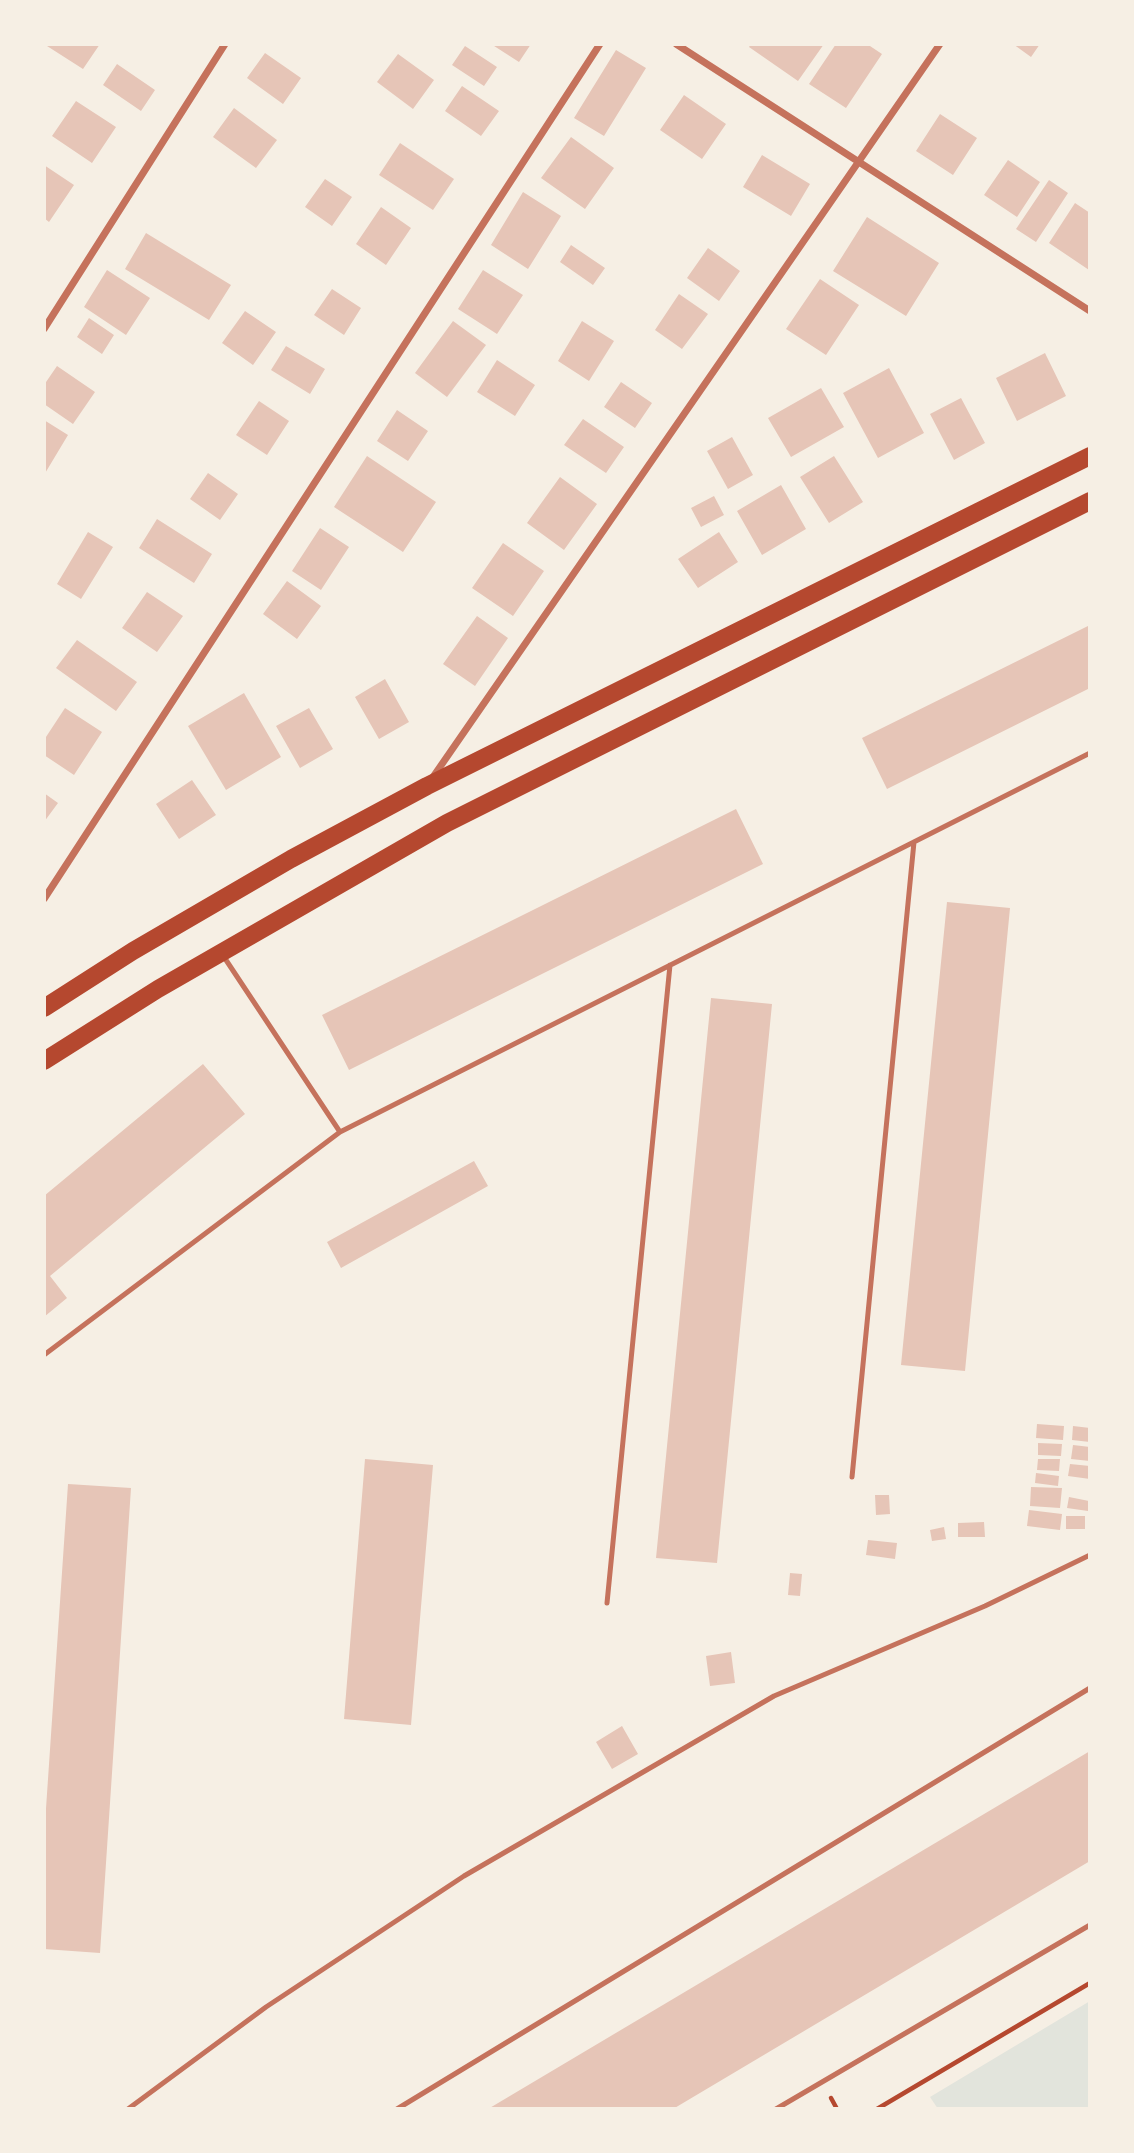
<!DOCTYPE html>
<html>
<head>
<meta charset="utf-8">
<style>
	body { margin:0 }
	#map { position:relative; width:1134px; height:2153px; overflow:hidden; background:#f6efe4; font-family:"Fira Sans Condensed",sans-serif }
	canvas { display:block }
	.frame { position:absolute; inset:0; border:46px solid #f6efe4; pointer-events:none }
</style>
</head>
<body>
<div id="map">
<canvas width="1134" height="2153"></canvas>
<div class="frame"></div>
</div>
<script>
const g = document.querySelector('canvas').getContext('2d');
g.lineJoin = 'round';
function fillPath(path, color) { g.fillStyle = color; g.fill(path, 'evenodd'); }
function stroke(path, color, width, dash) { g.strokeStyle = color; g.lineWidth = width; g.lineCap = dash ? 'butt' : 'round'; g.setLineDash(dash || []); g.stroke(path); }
const green = new Path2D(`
	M1090 2001V2109H938L930 2097Z`);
const building = new Path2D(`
	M48 44H100L83 69 47 46Z
	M491 44H531L519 62Z
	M751 44H824L798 81 749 47Z
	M836 44H867L882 54 846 108 809 84Z
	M1013 44H1040L1031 57Z
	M465 46 497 67 484 86 452 65Z
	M616 50 646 68 604 136 574 118Z
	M265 53 301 78 283 104 247 78Z
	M398 54 434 80 413 109 377 82Z
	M117 64 155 90 141 111 103 85Z
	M462 86 499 111 481 136 445 111Z
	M684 95 726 124 702 159 660 130Z
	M76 101 116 127 92 163 52 136Z
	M234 108 277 140 256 168 213 137Z
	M940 114 977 138 953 175 916 151Z
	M571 137 614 168 585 209 541 178Z
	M400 143 454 179 433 210 379 175Z
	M762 155 810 184 791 216 743 187Z
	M1008 160 1040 182 1017 217 984 195Z
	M44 165 74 185 49 222 44 218Z
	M325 179 352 197 332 226 305 207Z
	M1049 180 1068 193 1036 242 1016 229Z
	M523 192 561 216 528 269 491 245Z
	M1075 203 1090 213 1089 270 1049 243Z
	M381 207 411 228 386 265 356 244Z
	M867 217 939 263 906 316 833 271Z
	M146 233 231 285 209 320 125 269Z
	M571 245 605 268 593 285 560 262Z
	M708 248 740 271 719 301 687 278Z
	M107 270 150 298 126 335 84 307Z
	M483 270 523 295 497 334 458 309Z
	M820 279 859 305 826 355 786 329Z
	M332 289 361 308 344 335 314 315Z
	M679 294 708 314 682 349 655 330Z
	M245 311 276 332 253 365 222 343Z
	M89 318 114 335 102 354 77 337Z
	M453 321 486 345 447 397 415 373Z
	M582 321 614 341 589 381 558 361Z
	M286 346 325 369 310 394 271 370Z
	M1045 353 1066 396 1017 421 996 378Z
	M497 360 535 385 515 416 477 392Z
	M57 366 95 392 73 424 44 404V385Z
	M889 368 924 433 878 458 843 393Z
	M621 382 652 403 635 428 604 407Z
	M821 388 844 427 791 457 768 418Z
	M961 398 985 443 954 460 930 414Z
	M259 401 289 421 267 455 236 435Z
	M397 410 428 431 408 461 377 441Z
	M583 419 624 447 606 473 564 445Z
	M44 420 68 435 44 475Z
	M732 437 753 475 728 489 707 451Z
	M367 456 436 502 403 552 334 507Z
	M834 456 863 502 829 523 800 477Z
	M208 473 238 494 220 520 190 499Z
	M560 477 597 504 564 550 527 523Z
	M781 485 806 529 762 555 737 511Z
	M714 496 724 515 701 527 691 508Z
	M157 519 212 554 194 583 139 548Z
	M320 528 349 547 321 590 292 571Z
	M88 532 113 547 81 599 57 584Z
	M719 532 738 562 698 588 678 559Z
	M503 543 544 571 513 616 472 588Z
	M287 581 321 606 297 639 263 614Z
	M147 592 183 616 157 652 122 628Z
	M477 616 508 638 475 686 443 664Z
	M1090 625V688L887 789 862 738Z
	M77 640 137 682 116 711 56 668Z
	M385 679 409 722 379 739 355 697Z
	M244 693 281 757 226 790 188 726Z
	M65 708 102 732 74 775 44 755V740Z
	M309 708 333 749 300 768 276 726Z
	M192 780 216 815 179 839 156 804Z
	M44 793 58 803 44 822Z
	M736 809 763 864 349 1070 322 1015Z
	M947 902 1010 908 965 1371 901 1365Z
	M711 998 772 1004 717 1563 656 1558Z
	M203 1064 245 1114 50 1276 67 1298 44 1317V1196Z
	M474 1161 488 1186 341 1268 327 1242Z
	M1037 1424 1064 1426 1063 1440 1036 1438Z
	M1073 1426 1090 1428V1442L1072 1440Z
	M1038 1443 1062 1444 1061 1456 1038 1455Z
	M1073 1445 1090 1447V1461L1071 1459Z
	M365 1459 433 1465 411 1725 344 1719Z
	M1038 1459H1060L1059 1471 1037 1470Z
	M1070 1464 1090 1466V1479L1068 1476Z
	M1036 1473 1059 1476 1058 1486 1035 1483Z
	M68 1484 131 1488 100 1953 44 1949V1838Z
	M1031 1487 1062 1488 1060 1508 1030 1506Z
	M875 1495H889L890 1514 876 1515Z
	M1069 1497 1089 1501 1088 1511 1067 1508Z
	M1029 1510 1062 1514 1060 1530 1027 1526Z
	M1066 1516H1085V1529H1066Z
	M984 1522 985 1537H958V1523Z
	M944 1527 946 1539 932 1541 930 1530Z
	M868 1540 897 1543 895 1559 866 1555Z
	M790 1573 802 1574 800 1596 788 1595Z
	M731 1652 735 1683 710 1686 706 1656Z
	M622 1726 638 1754 612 1769 596 1742Z
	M1090 1751V1861L673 2109H488Z`);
const path = new Path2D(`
	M831 2098 837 2109
	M877 2109 1090 1983`);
const service = new Path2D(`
	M224 957 340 1132
	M44 1355 340 1132 1090 753
	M852 1477 914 842
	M607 1603 670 965
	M128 2109 266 2007 464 1876 774 1696 985 1606 1090 1555
	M397 2109 1090 1688
	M776 2109 1090 1925`);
const minor = new Path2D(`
	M676 44 1090 311
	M44 329 225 44
	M433 777 940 44
	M44 899 600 44`);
const primary = new Path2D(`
	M44 1008 133 951 291 859 427 786 1090 456
	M44 1061 158 989 447 823 1090 501`);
fillPath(green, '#e2e4dc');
fillPath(building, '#e6c5b7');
stroke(path, '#b5482f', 4.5);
stroke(service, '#c5725c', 5);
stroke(minor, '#c5725c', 7);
stroke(primary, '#b5482f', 18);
</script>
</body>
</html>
